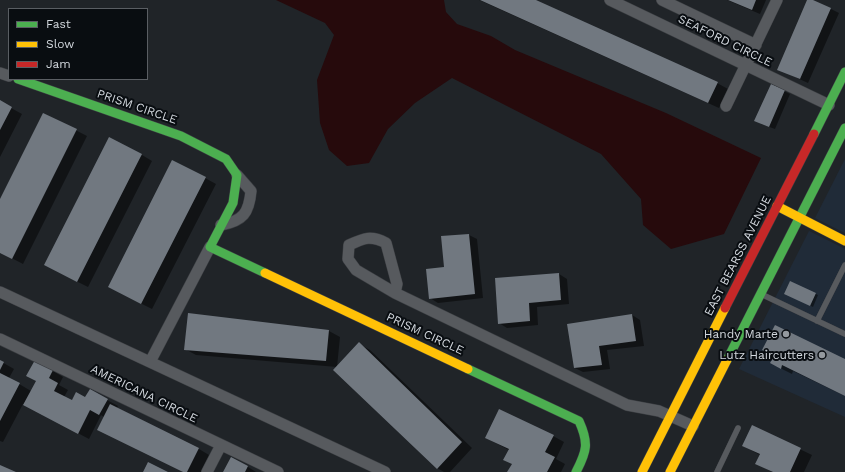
<!DOCTYPE html>
<html>
<head>
<meta charset="utf-8">
<style>
	body { margin:0 }
	#map { position:relative; width:845px; height:472px; overflow:hidden; background:#202428; font-family:"Work Sans",sans-serif }
	canvas { display:block }
	.legend { position:absolute; left:8px; top:8px; width:140px; height:72px; box-sizing:border-box; background:#090d11; border:1px solid #5a5e63; margin:0; padding:5px 7px; list-style:none; font-size:12px; color:#d3d8de }
	.legend li { display:flex; align-items:center; gap:8px; height:20px }
	.legend b { width:20px; border:1px solid #5a5e63 }
</style>
</head>
<body>
<div id="map">
<canvas width="845" height="472"></canvas>
<ul class="legend">
<li><b style="height:5px;background:#4caf50"></b>Fast</li>
<li><b style="height:5px;background:#ffc107"></b>Slow</li>
<li><b style="height:5px;background:#c62828"></b>Jam</li>
</ul>
</div>
<script>
const g = document.querySelector('canvas').getContext('2d');
g.lineJoin = 'round';
function fillPath(path, color) { g.fillStyle = color; g.fill(path, 'evenodd'); }
function stroke(path, color, width, dash) { g.strokeStyle = color; g.lineWidth = width; g.lineCap = dash ? 'butt' : 'round'; g.setLineDash(dash || []); g.stroke(path); }
function label(font, color, halo, rows, align = 'center') {
  g.font = font + ' "Work Sans",sans-serif'; g.lineWidth = 4; g.setLineDash([]); g.textBaseline = 'middle'; g.strokeStyle = halo; g.fillStyle = color; for (const [text, x, y, turn = 0] of rows) {
    g.save(); g.translate(x, y); g.rotate((+turn || 0) * Math.PI / 180); g.textAlign = isNaN(turn) ? turn : align; if (halo) g.strokeText(text, 0, 0); g.fillText(text, 0, 0); g.restore();
  }
}
const built = new Path2D(`
	M845 159V233L815 218Z
	M809 231 845 249V417L739 369Z`);
const water = new Path2D(`
	M276 0H444L446 12 457 24 491 36 515 50 666 113 761 158 724 234 671 249 643 225 641 199 601 154 452 78 415 103 388 129 369 163 347 166 329 150 320 123 317 80 334 35 325 23Z`);
const shadow = new Path2D(`
	M479 0H534L717 83 728 89 719 108Z
	M727 0H766L760 14Z
	M809 0 831 9 839 13 808 83 778 69Z
	M771 85 790 94 775 129 761 124Z
	M0 102 22 114 0 157Z
	M44 114 87 136 23 264 0 252V201Z
	M142 155 152 161 88 287 56 271Z
	M205 178 216 184 152 309 120 293Z
	M469 235 477 239 483 298 438 303 430 298 445 268Z
	M559 274 567 279 569 304 537 307 538 325 507 328 499 323Z
	M790 282 818 295 813 307 785 293Z
	M189 314 329 331 340 337 337 367 196 355 185 349Z
	M632 315 640 320 644 346 607 350 610 369 583 372 575 368Z
	M359 344 370 350 472 448 450 472H444L437 468Z
	M774 356 845 360V396L793 371 792 374 782 369 771 363Z
	M0 361 14 369 9 378 31 391 53 371 63 377 59 385 68 390 64 397 73 402 86 398 107 400 118 406 117 408 199 449 209 455 201 472H183L101 415 89 439 23 404 3 442 0 441Z
	M752 426 812 455 804 472H772L756 463 760 455 743 446Z
	M553 436 564 442 556 459 565 464 561 472H509L513 464 509 450 486 438Z
	M231 459 248 467 256 472H224Z`);
const building = new Path2D(`
	M480 0H536L718 82 708 103Z
	M728 0H756L752 10Z
	M807 0H813L831 8 800 79 777 70Z
	M771 84 785 90 769 127 754 121Z
	M0 100 12 107 0 130Z
	M43 113 77 129 12 259 0 253V199Z
	M109 137 142 154 77 282 44 265Z
	M172 160 206 177 141 304 108 287Z
	M469 234 475 294 429 299 426 269 444 267 441 236Z
	M559 273 561 300 529 303 530 321 498 324 495 278Z
	M790 281 816 293 810 306 784 294Z
	M188 313 329 330 326 361 184 350Z
	M632 314 636 341 599 346 602 365 574 368 567 324Z
	M775 325 845 359V396L782 365 781 369 770 363 774 356 762 350Z
	M359 342 462 442 437 469 333 370Z
	M0 360 4 362 0 370Z
	M35 360 53 370 49 378 58 383 54 391 72 400 76 392 85 397 90 389 108 399 99 415 90 410 78 434 23 405 36 381 26 376Z
	M0 373 20 383 0 421Z
	M110 404 199 448 187 472H183L97 430Z
	M499 409 554 435 545 452 555 457 547 472H507L512 464 503 460 509 449 485 438Z
	M752 425 801 448 790 472H773L755 464 760 454 742 446Z
	M231 457 248 466 245 472H223Z
	M148 462 168 472H143Z
	M0 465 16 472H0Z`);
const lane = new Path2D(`
	M761 294 845 334
	M817 321 845 265
	M717 472 738 428`);
const street = new Path2D(`
	M610 0 829 105
	M662 0 756 45
	M0 73 9 76
	M726 106 777 0
	M221 225C243 221 249 213 251 191L237 175
	M0 292 385 472
	M395 293 397 284 386 243C371 235 364 238 349 245L348 259 356 270 395 293 627 405 659 411 693 426
	M0 339 278 472
	M150 362 210 247
	M207 472 221 445`);
const fast = new Path2D(`
	M18 79 181 136 226 159 237 175 233 203 210 247 265 273
	M814 134 845 72
	M727 360 845 128
	M468 369 579 421C589 443 587 451 576 472`);
const slow = new Path2D(`
	M777 206 845 241
	M265 273 468 369
	M642 472 725 308
	M670 472 727 360`);
const jam = new Path2D(`
	M725 308 814 134`);
const markers = [
	[786,334,4,"#94999e"],
	[822,355,4,"#94999e"]
];
const streetNames = [
	["SEAFORD CIRCLE",725,41,26],
	["PRISM CIRCLE",137,107,19],
	["EAST BEARSS AVENUE",738,256,-63],
	["PRISM CIRCLE",425,334,25],
	["AMERICANA CIRCLE",144,394,26]
];
const poiNames = [
	["Handy Marte",778,334],
	["Lutz Haircutters",814,355]
];
fillPath(built, '#202b38');
fillPath(water, '#260a0c');
fillPath(shadow, '#0007');
fillPath(building, '#717880');
stroke(lane, '#3b3e42', 6);
stroke(street, '#3b3e42', 12);
stroke(fast, '#3b3e42', 10);
stroke(slow, '#3b3e42', 10);
stroke(jam, '#3b3e42', 10);
stroke(lane, '#575a5e', 5.5);
stroke(street, '#575a5e', 11);
stroke(fast, '#4caf50', 9);
stroke(slow, '#ffc107', 9);
stroke(jam, '#c62828', 9);
for (const [x, y, r, color] of markers) { const dot = new Path2D(); dot.arc(x, y, r, 0, 2 * Math.PI); g.fillStyle = color; g.fill(dot); stroke(dot, '#090d11', 1.5); }
label('12px', '#d3d8de', '#090d11', streetNames);
label('12px', '#d3d8de', '#090d11', poiNames, 'right');
</script>
</body>
</html>
